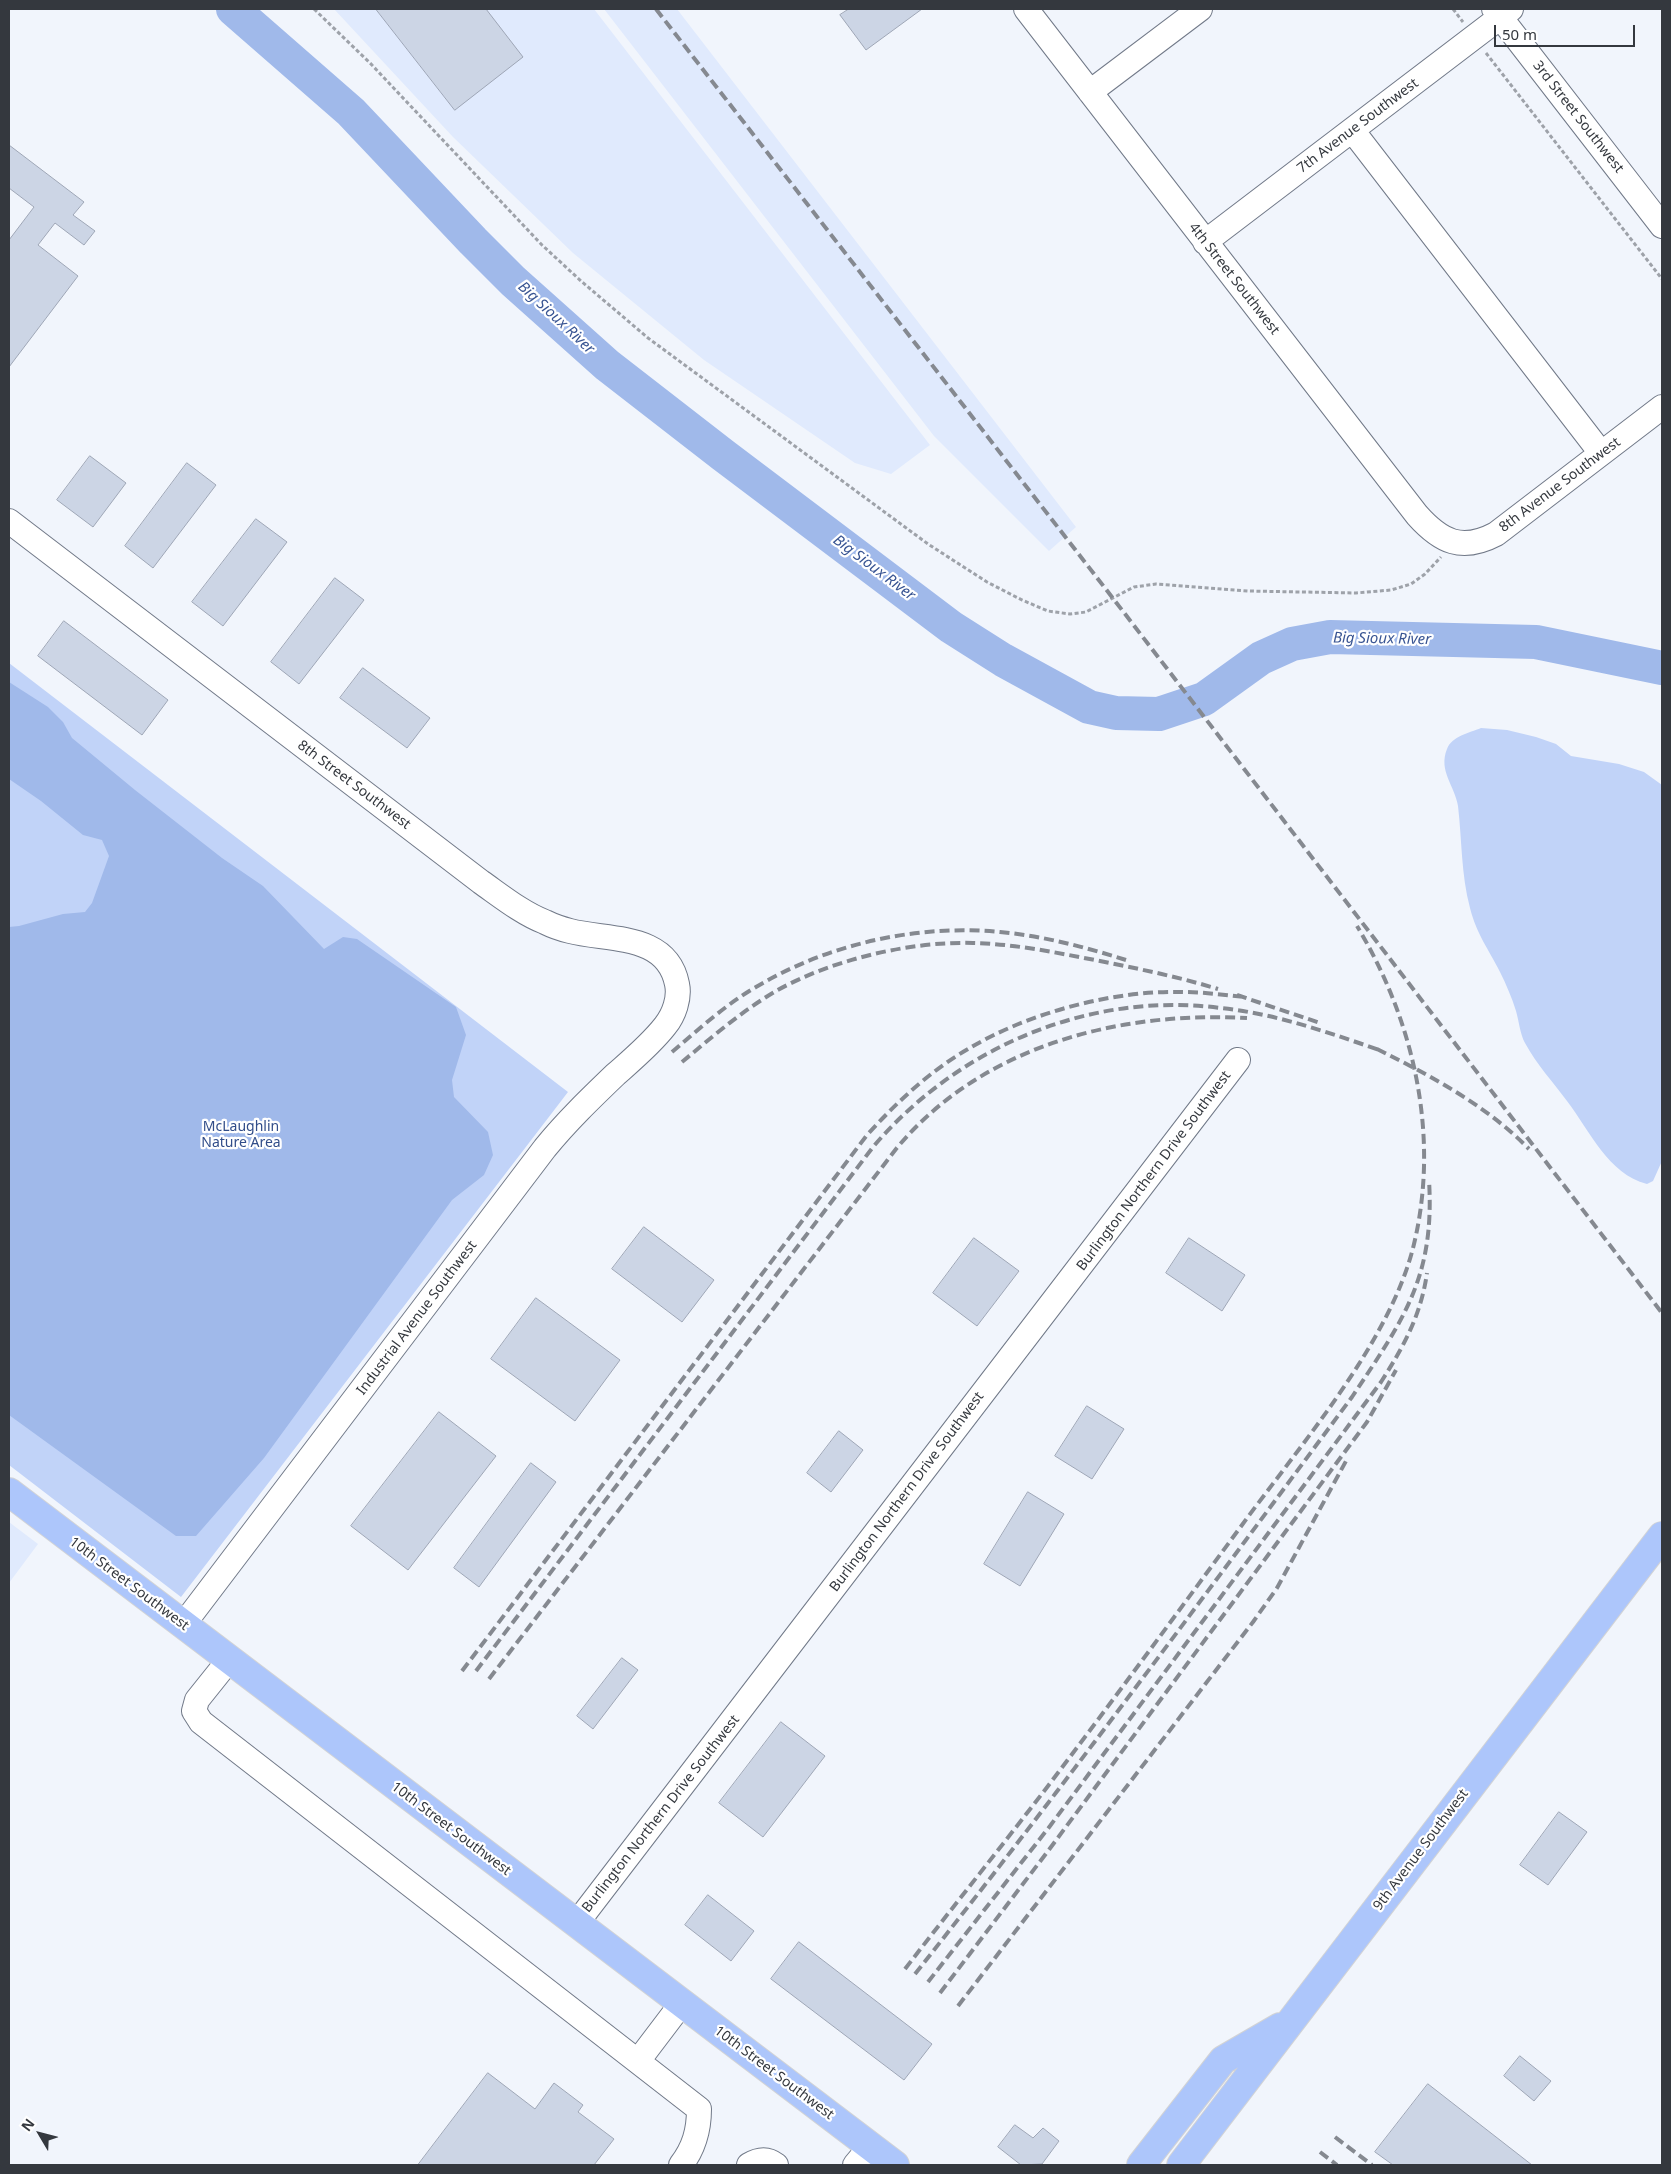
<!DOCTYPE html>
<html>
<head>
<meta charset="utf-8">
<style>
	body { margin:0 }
	#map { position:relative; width:1671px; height:2174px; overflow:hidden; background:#f1f5fc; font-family:"Noto Sans",sans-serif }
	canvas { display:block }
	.frame { position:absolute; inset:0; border:10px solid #34383e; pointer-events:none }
	.north { position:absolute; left:15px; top:2109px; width:50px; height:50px; -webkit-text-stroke:4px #fff; paint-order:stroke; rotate:307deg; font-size:14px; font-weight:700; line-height:20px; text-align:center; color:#34383e }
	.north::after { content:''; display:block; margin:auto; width:18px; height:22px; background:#34383e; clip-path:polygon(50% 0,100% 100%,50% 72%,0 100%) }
	.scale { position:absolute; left:1494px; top:25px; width:141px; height:22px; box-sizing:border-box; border:2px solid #34383e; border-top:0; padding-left:6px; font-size:15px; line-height:18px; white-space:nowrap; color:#34383e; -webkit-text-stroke:4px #fff; paint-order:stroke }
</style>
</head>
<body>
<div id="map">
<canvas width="1671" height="2174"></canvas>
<div class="frame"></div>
<div class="north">N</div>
<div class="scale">50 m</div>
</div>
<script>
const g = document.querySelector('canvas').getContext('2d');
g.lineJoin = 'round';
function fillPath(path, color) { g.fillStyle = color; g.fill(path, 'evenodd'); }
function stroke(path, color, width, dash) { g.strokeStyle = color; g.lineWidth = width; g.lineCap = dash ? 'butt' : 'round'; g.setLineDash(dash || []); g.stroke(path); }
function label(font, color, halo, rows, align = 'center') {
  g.font = font + ' "Noto Sans",sans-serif'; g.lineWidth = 4.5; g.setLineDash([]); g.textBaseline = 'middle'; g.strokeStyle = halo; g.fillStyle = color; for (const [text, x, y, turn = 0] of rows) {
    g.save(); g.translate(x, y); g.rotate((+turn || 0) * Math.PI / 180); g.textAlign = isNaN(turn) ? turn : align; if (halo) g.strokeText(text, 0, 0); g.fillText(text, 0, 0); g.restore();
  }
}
const built = new Path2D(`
	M334 9H594L930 445 891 474 855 463 704 360 573 253 453 137Z
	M604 9H677L1076 527 1049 551 934 436Z
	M9 1522 38 1544 9 1583Z`);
const green = new Path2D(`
	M9 663 568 1092 181 1597 9 1465Z
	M1481 728 1507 730 1536 737 1556 744 1571 756 1619 764 1644 772 1662 785V1161L1653 1181 1647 1184C1608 1174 1590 1131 1567 1101 1553 1082 1537 1065 1525 1043 1520 1034 1519 1021 1516 1011 1512 998 1506 984 1500 972 1488 948 1477 935 1470 908 1461 874 1462 840 1458 806 1455 786 1438 771 1447 749 1452 736 1469 733 1481 728Z`);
const water = new Path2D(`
	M9 682 48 707 63 722 72 738 135 790 222 858 263 886 324 949 343 937 357 939 456 1007 466 1035 452 1080 454 1097 488 1132 493 1155 484 1175 452 1200 264 1458 196 1536H176L9 1415V927L19 926 63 914 85 912 92 903 109 856 102 840 83 835 41 801 9 779Z`);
const river = new Path2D(`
	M233 9 351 112 473 241 513 281 607 365 723 455 951 627 1003 660 1089 707 1116 713 1159 714 1204 699 1261 658 1292 644 1330 637 1536 642 1662 668`);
const building = new Path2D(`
	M376 9H486L523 57 455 110Z
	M849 9H922L866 50 840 15Z
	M9 145 84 202 73 215 95 231 84 245 55 223 38 245 78 276 9 367V240L34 207 9 188Z
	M90 456 126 483 93 527 57 500Z
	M187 463 216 485 153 568 125 546Z
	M256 519 287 542 223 626 192 602Z
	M335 578 364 600 299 684 271 662Z
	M64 621 168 700 142 735 38 656Z
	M363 668 430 718 407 748 340 698Z
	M644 1227 714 1280 682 1322 612 1269Z
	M974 1238 1019 1271 977 1326 933 1293Z
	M1189 1238 1245 1275 1222 1311 1166 1273Z
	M536 1298 620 1360 575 1421 491 1359Z
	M1087 1406 1124 1429 1092 1479 1055 1456Z
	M439 1412 496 1456 408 1570 351 1526Z
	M839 1431 863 1450 831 1492 807 1473Z
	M531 1463 556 1482 479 1587 454 1568Z
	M1028 1492 1064 1514 1020 1586 984 1564Z
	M622 1658 638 1670 593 1729 577 1716Z
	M781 1722 825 1756 763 1837 719 1803Z
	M1559 1812 1587 1832 1548 1885 1520 1865Z
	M708 1895 754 1931 731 1961 685 1925Z
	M799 1942 932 2044 904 2080 771 1979Z
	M1520 2056 1551 2081 1534 2101 1504 2076Z
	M488 2073 535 2109 554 2083 583 2105 578 2112 614 2139 594 2165H418Z
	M1428 2084 1532 2165H1393L1375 2152Z
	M1015 2125 1033 2138 1043 2128 1059 2141 1042 2164 1021 2165 998 2147Z`);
const path = new Path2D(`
	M314 9 370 63 542 245 581 281 648 338 928 544 987 582 1022 600 1048 611 1070 614 1086 612 1134 587 1156 584 1248 591 1356 593 1391 590 1411 584 1425 574 1441 557
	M1453 9 1463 22
	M1486 53 1662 279`);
const minor = new Path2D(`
	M1026 9 1417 515C1441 542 1462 552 1496 534L1662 407
	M1494 9 1662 226
	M1090 92 1200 9
	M1352 130 1601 453
	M1205 242 1511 9
	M9 521 481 882C501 896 522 913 545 922 553 926 562 929 570 931 609 941 667 933 677 984 680 998 674 1015 665 1026 651 1044 633 1059 616 1074 591 1098 567 1121 545 1148L183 1625
	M229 1660 197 1700 194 1711 201 1722 699 2109C699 2131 694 2148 681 2165
	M576 1924 1238 1060
	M638 2061 682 2003
	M749 2165C759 2159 767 2158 776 2165
	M855 2165 870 2147`);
const major = new Path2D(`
	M9 1492 895 2165
	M1141 2165 1223 2060 1280 2027
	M1181 2165 1662 1536`);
const rail = new Path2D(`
	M656 9 1122 610 1662 1313
	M1237 995 1320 1023
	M1377 1049C1431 1076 1486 1105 1529 1149
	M672 1052C699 1029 725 1005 756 987 828 944 917 924 1000 932 1043 936 1085 947 1126 960
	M682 1062C712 1037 742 1011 776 991 831 960 910 941 973 943 1016 944 1058 953 1100 961 1140 969 1179 977 1218 989
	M462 1671 867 1135C897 1102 930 1071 968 1049 1028 1013 1113 990 1183 992 1204 992 1224 995 1244 997
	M476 1671 873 1147C958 1047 1089 991 1221 1008 1277 1014 1330 1033 1382 1051
	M489 1679 896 1149C981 1046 1118 1011 1247 1018
	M905 1969C952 1908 1001 1847 1048 1786 1114 1699 1178 1612 1242 1525 1301 1444 1391 1341 1414 1244 1440 1135 1414 1021 1357 926
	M915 1974C1065 1785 1208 1591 1352 1397 1403 1320 1435 1278 1429 1180
	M928 1982 1050 1826 1381 1382C1404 1346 1421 1315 1427 1273
	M940 1993 1048 1851 1367 1422 1396 1370
	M958 2006 1253 1622 1277 1588 1346 1461
	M1335 2137 1372 2165
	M1320 2152 1337 2165`);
const streetNames = [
	["3rd Street Southwest",1578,117,52],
	["7th Avenue Southwest",1358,126,-37],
	["4th Street Southwest",1234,279,52],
	["8th Avenue Southwest",1560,485,-37],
	["8th Street Southwest",354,785,37],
	["Burlington Northern Drive Southwest",1154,1171,-53],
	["Industrial Avenue Southwest",417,1318,-53],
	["Burlington Northern Drive Southwest",907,1492,-53],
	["10th Street Southwest",129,1584,37],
	["Burlington Northern Drive Southwest",661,1814,-52],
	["10th Street Southwest",451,1829,37],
	["9th Avenue Southwest",1421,1850,-53],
	["10th Street Southwest",774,2073,37]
];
const parkNames = [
	["McLaughlin",241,1127],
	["Nature Area",241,1143]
];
const waterNames = [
	["Big Sioux River",556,318,43],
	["Big Sioux River",874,568,37],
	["Big Sioux River",1382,639,1]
];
fillPath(built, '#e0eafd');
fillPath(green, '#c1d3f8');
fillPath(water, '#a0b9ea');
stroke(river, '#a0b9ea', 34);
fillPath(building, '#ccd5e5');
stroke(building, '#9ea6b6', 1);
stroke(minor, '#717988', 26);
stroke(major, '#d2d3d5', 30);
stroke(path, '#9ea2a9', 3, [4, 2.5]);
stroke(minor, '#fff', 24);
stroke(major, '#adc6fb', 28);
stroke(rail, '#858990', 4, [10, 5]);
label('14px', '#34383e', '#fff', streetNames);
label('14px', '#314d89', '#fff', parkNames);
label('italic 15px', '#395593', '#fff', waterNames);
</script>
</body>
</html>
